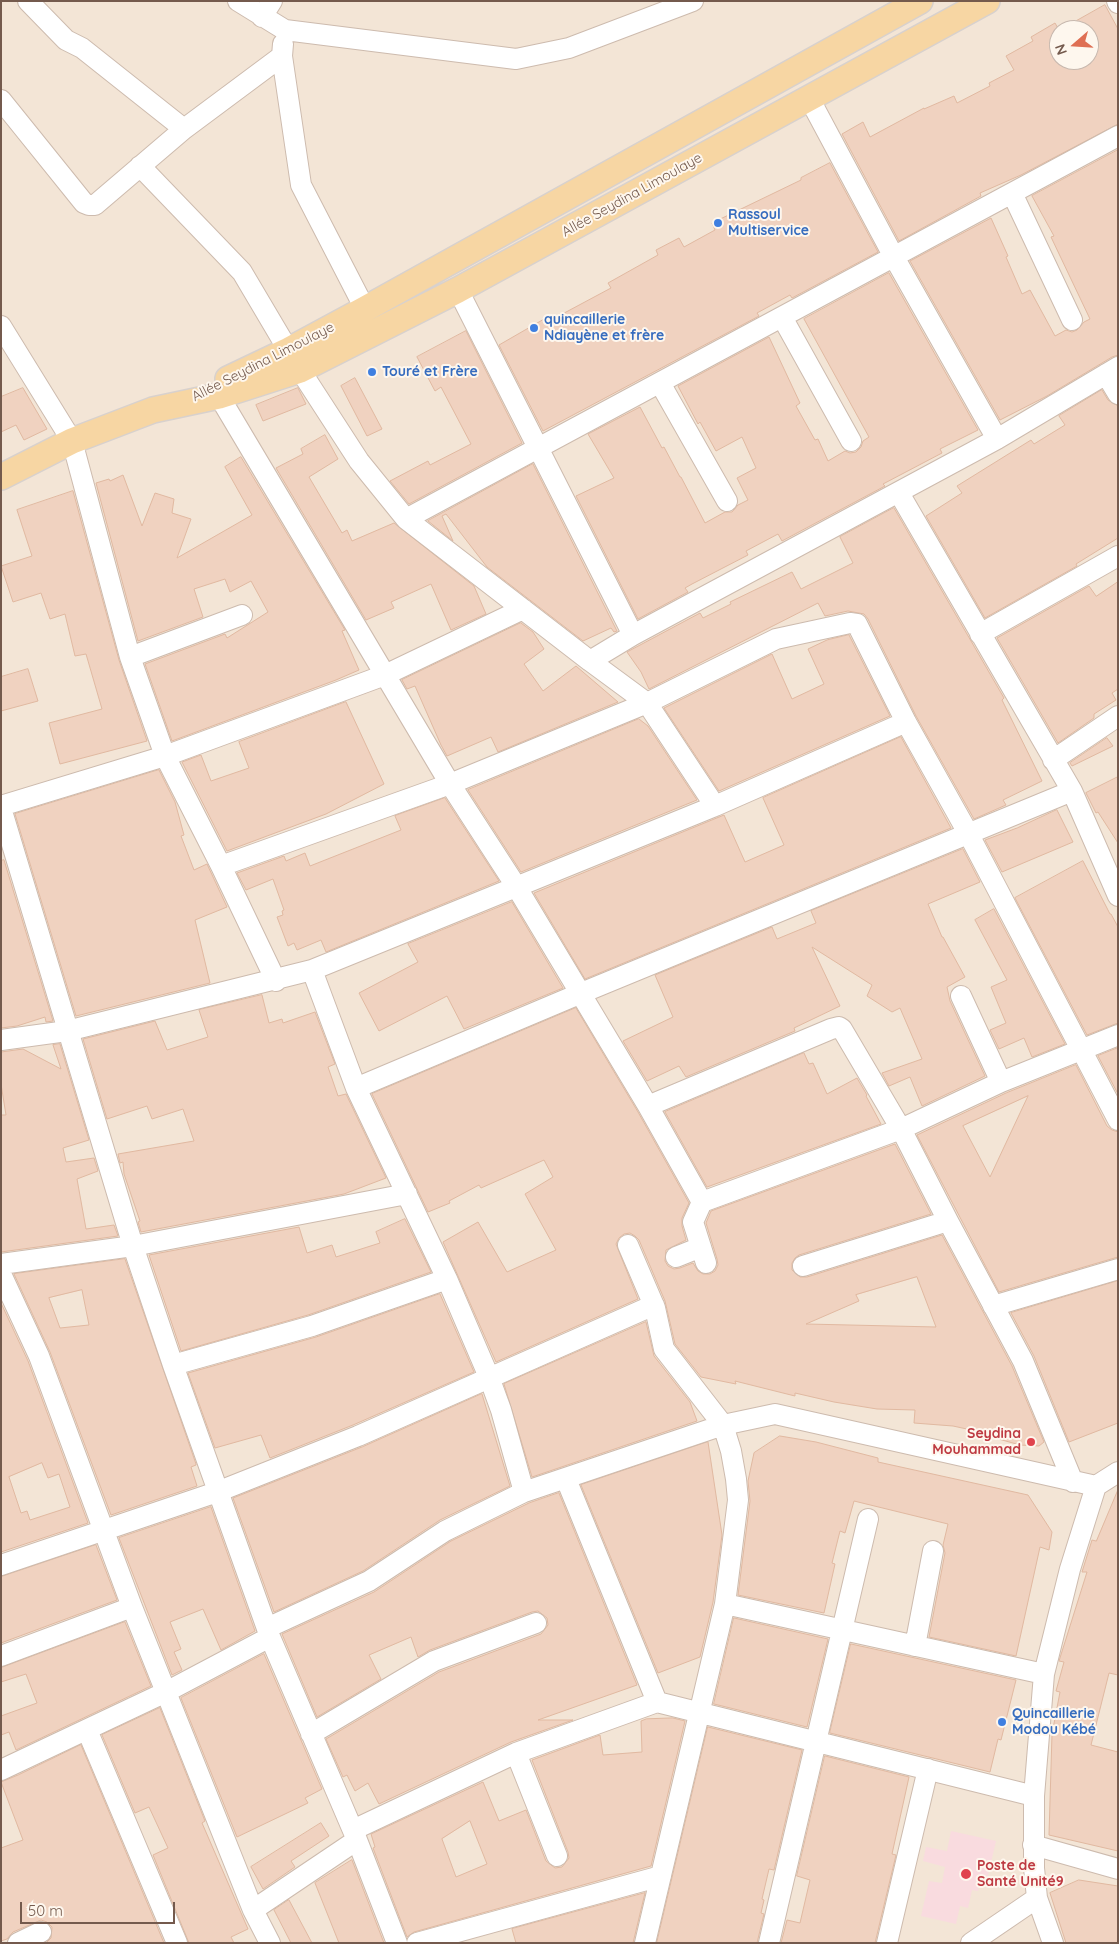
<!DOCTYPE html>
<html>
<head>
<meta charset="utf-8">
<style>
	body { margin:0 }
	#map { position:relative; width:1119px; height:1944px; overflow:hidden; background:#fbf3e7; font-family:Quicksand,sans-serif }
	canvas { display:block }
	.frame { position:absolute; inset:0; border:2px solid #745a4d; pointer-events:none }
	.north { position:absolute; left:1049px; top:20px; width:50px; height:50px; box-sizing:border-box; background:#fef7ee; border:1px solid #c7b8ae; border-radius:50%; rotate:251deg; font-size:14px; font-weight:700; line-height:20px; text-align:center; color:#745a4d }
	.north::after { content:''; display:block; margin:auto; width:18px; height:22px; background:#df6f53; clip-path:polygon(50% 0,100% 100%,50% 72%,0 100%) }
	.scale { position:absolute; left:20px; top:1902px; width:155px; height:22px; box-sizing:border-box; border:2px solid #745a4d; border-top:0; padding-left:6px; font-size:15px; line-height:18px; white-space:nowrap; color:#745a4d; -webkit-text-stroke:4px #fef7ee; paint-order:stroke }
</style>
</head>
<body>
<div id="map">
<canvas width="1119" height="1944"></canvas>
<div class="frame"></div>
<div class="north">N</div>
<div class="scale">50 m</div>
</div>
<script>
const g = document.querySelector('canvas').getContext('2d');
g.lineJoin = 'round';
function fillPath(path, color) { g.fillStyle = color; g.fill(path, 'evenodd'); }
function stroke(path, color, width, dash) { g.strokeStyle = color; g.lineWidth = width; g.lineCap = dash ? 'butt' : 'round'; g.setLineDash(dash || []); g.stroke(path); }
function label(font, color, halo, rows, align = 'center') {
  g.font = font + ' Quicksand,sans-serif'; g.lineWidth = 4; g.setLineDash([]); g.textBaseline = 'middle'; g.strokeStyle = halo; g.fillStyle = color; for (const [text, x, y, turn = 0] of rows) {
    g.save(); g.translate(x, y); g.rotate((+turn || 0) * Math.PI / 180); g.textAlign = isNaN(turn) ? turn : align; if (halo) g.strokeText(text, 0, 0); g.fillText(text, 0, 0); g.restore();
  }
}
const residential = new Path2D(`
	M1 1H1118V1943H1ZM1059 30H1089V60H1059Z`);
const medical = new Path2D(`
	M951 1831 996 1841 986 1884 980 1882 978 1891 972 1890 968 1908 960 1906 956 1924 921 1916 929 1881 942 1883 945 1867 923 1861 926 1847 947 1851Z`);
const building = new Path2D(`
	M1105 5 1118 29V124L1021 175 980 193 981 196 899 241 842 134 863 122 870 137 924 108V109L954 96 957 103 990 86 989 83 1014 70 1006 56 1033 41 1031 37 1055 23 1059 30ZM1059 30H1089V60H1059Z
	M1118 150V355L1112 357 1047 396 1000 420 910 261 991 218 1008 256 1006 257 1022 294 1030 290 1055 336 1066 330 1072 332 1077 330 1084 322 1090 319 1051 237 1054 236 1032 196Z
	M830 163 878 252 792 298 790 295 757 313 759 316 543 431 499 345 551 315 553 319 611 288 608 283 658 255 656 250 679 238 684 247 715 230 712 223 801 180V178Z
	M889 273 978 430 940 449 942 453 883 484 885 486 782 541 778 534 746 551 748 555 692 584 685 588 688 592 638 619 576 496 614 478 588 434 640 407 662 448 664 447 680 477H681L705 523 725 512H732L738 505 748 500 737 478 756 468 742 437 716 451 700 422 698 424 678 386 769 337 800 403 796 406 815 440 818 439 828 461 845 451 850 453 856 452 861 447 863 441 869 437 804 319Z
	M466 331 522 443 409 504 390 481 428 461 430 465 471 444 441 387 435 391 417 357Z
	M355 378 382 429 367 436 341 386Z
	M23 388 47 429 24 440 16 425 1 432V397Z
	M298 388 306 404 263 421 256 405Z
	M1102 390 1108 400 1118 406V538L1076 564 1077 566 985 618 926 516 962 493 957 486 1031 440 1034 444 1065 425 1059 416Z
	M325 435 338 459 309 477 342 533 347 530 352 541 394 523 474 586 486 614 451 630 431 584 391 602 394 608 366 620 276 468 303 454 301 449Z
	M241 457 345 630 342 631 359 670 336 680 172 741 145 664 225 634 227 638 268 612 251 581 230 592 225 579 194 589 203 617 138 641 96 483 109 479 110 481 123 475 142 526 155 493 174 499 172 513 191 519 177 558 252 515 225 467Z
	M533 464 617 631 614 632 611 628 583 641 487 567 446 514 442 516 453 541 428 521Z
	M73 491 119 660 147 741 60 764 49 723 102 709 86 654 75 656 65 614 50 619 41 593 13 602 1 566 32 556 17 510Z
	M894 508 1004 698 1002 700 1042 781 1003 800 1006 805 974 819 916 716 868 619 864 614 848 611 825 616 818 603 649 689 641 672 627 652 700 613 703 618 731 604 730 602 792 572 801 589 853 563 840 537Z
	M1118 582V689L1112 693 1116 700 1094 714V718L1058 743 997 638 1089 586 1096 596Z
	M521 623 533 632 544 649 524 664 543 691 576 666 618 702 498 752 491 737 447 756 441 745 415 686 407 689 402 680Z
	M849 635 890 716 719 791 664 708 772 654 792 699 824 684 808 649 827 640Z
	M28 669 38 701 1 711V677Z
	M346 702 384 784 326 814 227 851 182 762 201 755 211 781 249 768 239 742Z
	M639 719 648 726 697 800 521 872 468 790Z
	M901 737 951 828 585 979 534 893 724 815 745 862 784 845 763 798Z
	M1107 738 1113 746 1072 766 1070 763Z
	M159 770 175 802 184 835 181 836 194 870 207 864 227 907 195 920 210 983 76 1016 15 814Z
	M1118 777V843L1098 812 1096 813 1086 793Z
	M445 798 499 881 326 952 321 940 297 950 294 943 288 946 277 917 283 915 282 911 284 910 273 879 246 890 237 873 284 856 286 861 305 853 310 866 401 830 395 816Z
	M1057 810 1073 842 1002 872 985 840 1017 828Z
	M963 849 980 882 928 904 942 937H943L965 977 947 987 950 1001 985 1076 922 1106 910 1077 889 1086 882 1073 922 1059 900 1008 892 1012 867 996 872 985 812 947 840 1006 794 1028 795 1031 686 1077 679 1066 647 1081 623 1041 673 1017 655 975 772 927 777 939 816 923 811 911Z
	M4 860 53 1021 46 1022 45 1017 17 1026 1 1028V861Z
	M1083 861 1110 914H1111L1118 927V1023L1087 1035 1015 898Z
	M512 902 563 988 464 1029 447 996 379 1031 359 993 418 962 408 944Z
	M994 909 1065 1044 1032 1057 1024 1038 999 1049 990 1030 1006 1023 991 987 1007 980 975 920Z
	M262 995 269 1023 282 1019 283 1023 315 1012 335 1064 328 1067 338 1096 346 1094 386 1178 344 1194 141 1232 138 1222 140 1221 124 1174 123 1162 120 1163 118 1154 194 1141 183 1109 152 1119 147 1106 107 1119 83 1039 155 1021 167 1050 208 1037 199 1010Z
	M576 1008 638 1112 689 1203 682 1218V1226L686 1240 666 1250 665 1261 668 1266 674 1269 680 1268 693 1263 698 1271 703 1274H710L715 1271 718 1265 717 1259 706 1223 711 1211 895 1144 931 1214 799 1255 795 1258 792 1263V1270L800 1277H807L942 1235 1012 1366 1044 1442 1039 1446 1020 1445 977 1433 976 1431 953 1426 914 1423 915 1410 877 1409 834 1402 795 1393V1396L735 1381 736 1384 701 1377 675 1344 665 1301 639 1240 635 1236 630 1233 624 1234 619 1238 616 1244 638 1299 496 1362 443 1242 478 1222 507 1272 556 1250 525 1194 553 1177 544 1160 481 1188 479 1185 449 1201 450 1203 428 1212 372 1094ZM917 1277 936 1327 806 1324 859 1301 856 1295Z
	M60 1044 89 1140 63 1148 66 1162 94 1158 98 1171 77 1179 86 1229 114 1225 118 1236 1 1252V1115H6L1 1084V1052L23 1049 61 1069 53 1045Z
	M1118 1048V1094L1098 1056Z
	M804 1053 809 1064 813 1063 827 1094 857 1078 867 1095 866 1096 881 1124 707 1187 665 1112Z
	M1076 1065 1107 1126 1112 1130 1118 1132V1257L999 1292 917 1135 1006 1093ZM1028 1096 990 1177 963 1126Z
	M405 1219 431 1272 308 1315 181 1351 149 1255 299 1227 307 1253 332 1245 336 1257 380 1243 376 1232Z
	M125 1259 196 1464V1465L191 1467 197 1486 111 1515 50 1352 14 1274ZM82 1290 89 1325 60 1328 49 1298Z
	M1118 1281V1423L1069 1442 1034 1356 1011 1313Z
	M440 1294 474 1372 353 1425 270 1458 261 1435 215 1448 188 1373 316 1337Z
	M1 1303 28 1361 88 1523 1 1552ZM42 1463 48 1478 59 1474 70 1507 30 1520 27 1511 21 1513 9 1477Z
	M646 1322 654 1356 690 1402 697 1421 532 1477 504 1384Z
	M482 1394 510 1486 440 1520 363 1571 274 1612 233 1498 362 1447Z
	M780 1436 816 1442 878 1458V1462L1028 1495 1052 1532 1049 1550 1040 1547 1016 1656 929 1637 945 1553 943 1545 948 1524 854 1501 845 1533 840 1531 832 1563 835 1564 824 1613 738 1595 750 1501 748 1481 754 1453Z
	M708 1442 722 1535 713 1602 700 1657 658 1673 581 1485Z
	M1118 1490V1675L1109 1673 1091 1745 1118 1752V1851L1049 1835 1052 1734 1060 1692 1056 1691 1064 1662 1059 1661 1087 1572H1082L1092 1540 1096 1541Z
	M559 1493 637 1685 538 1720H573L511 1742 379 1804 368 1783 355 1791 347 1775 343 1777 326 1739 439 1672 541 1634 548 1625 547 1618 538 1611 532 1612 430 1650 418 1657 411 1637 369 1655 381 1679 317 1717 282 1634 374 1592 451 1541 529 1503Z
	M211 1507 255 1631 221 1650 203 1609 170 1622 181 1649 174 1652 182 1670 172 1675 119 1538Z
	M96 1545 117 1600 1 1643V1577Z
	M734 1618 828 1639 807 1727 714 1704Z
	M125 1622 151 1686 16 1750 9 1732 1 1735V1716L37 1703 26 1674 1 1682V1668Z
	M851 1644 1016 1680 1001 1740 998 1739 990 1772 830 1733Z
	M264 1654 322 1789 305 1798 308 1803 237 1837 181 1698Z
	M160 1708 205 1821 202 1823 248 1929 231 1937 234 1943H189L153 1855 168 1848 149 1807 135 1813 102 1735Z
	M673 1718 685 1721 651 1866 414 1932 407 1937 373 1848 375 1847 371 1834 483 1782 499 1821 526 1810 546 1861 555 1868 562 1867 569 1858 568 1852 532 1760 600 1735 603 1755 642 1752 641 1721 646 1719ZM470 1821 487 1864 456 1877 442 1839Z
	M708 1727 802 1750 774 1870 769 1869 762 1899 764 1900 761 1913 764 1914 757 1943H657Z
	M81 1745 164 1943H46L51 1938 52 1927 47 1922 41 1920 13 1932 7 1939 1 1941V1848L23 1840 1 1782 18 1775Z
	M825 1756 909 1777 892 1854 896 1855 875 1943H781L787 1920 800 1923 810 1880 797 1876Z
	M321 1823 329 1836 291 1861 295 1867 263 1889 251 1867Z
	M352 1860 384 1943H339L315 1883Z
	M1079 1880 1118 1886V1943H1066L1050 1893Z
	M645 1893 633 1943H516L512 1929Z
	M289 1900 312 1943H291L274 1910Z`);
const minor = new Path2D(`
	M28 1 66 40 82 48 184 129
	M238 1 285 30 516 59 569 48 693 1
	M1117 1 1118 3
	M262 17 272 1
	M283 44 282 56 301 185 365 309
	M809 98 894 257 997 439
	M1 100 84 203 89 205H95L184 129 282 56
	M140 166 242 272 300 370 359 461 406 519 590 661 647 703 715 806
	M1012 193 1072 320
	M458 290 633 635
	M782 317 851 441
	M1 326 72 441 130 657 165 756 221 866 276 981
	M1106 374 1118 394
	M660 383 727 501
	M219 396 450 784 516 886 648 1106 702 1202
	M899 493 1072 791 1118 896
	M406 519 1118 136
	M980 634 1118 556
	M130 657 242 615
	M590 661 633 635 997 439 1118 367
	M1053 760 1118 716
	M1 806 165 756 385 675 523 609
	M1 808 133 1246 173 1365 270 1637 357 1840 397 1943
	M221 866 450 784 647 703 776 639 850 623 857 624 906 722 968 833 1118 1120
	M312 970 356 1088 447 1279 489 1377 501 1410 524 1492
	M961 996 1001 1082
	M1 1040 67 1031 312 970 715 806 906 722
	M356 1088 579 994 1072 791
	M648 1106 831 1029 839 1027 842 1029 901 1129 948 1221 1023 1361 1073 1482
	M628 1245 655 1308 664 1349 723 1425 731 1451 736 1479 738 1500 725 1604 645 1943
	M676 1257 701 1247
	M706 1263 693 1222 702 1202 901 1129 1001 1082 1118 1035
	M1 1264 133 1246 407 1194
	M803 1266 948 1221
	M1 1274 39 1356 132 1607 253 1910 270 1943
	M993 1306 1118 1269
	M173 1365 312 1326 447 1279
	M566 1479 657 1702
	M1 1565 217 1492 358 1436 654 1305
	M725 1604 1044 1674
	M267 1628 369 1581 445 1531 524 1492 723 1425 775 1414 1096 1486 1118 1472
	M915 1646 933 1551
	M1 1656 132 1607
	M87 1730 177 1943
	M311 1734 434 1661 536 1623
	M516 1753 557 1856
	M1 1770 166 1692 270 1637
	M353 1830 516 1753 657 1702 1034 1796
	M1033 1845 1118 1869
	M253 1910 357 1840
	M18 1943 41 1932
	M417 1943 661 1876
	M769 1943 868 1519
	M887 1943 928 1769
	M971 1943 1037 1898
	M1053 1943 1037 1898 1034 1868V1796L1044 1674 1070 1569 1096 1486`);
const major = new Path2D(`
	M228 379 289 350 365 309 920 1
	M1 477 72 441 153 410 219 396 300 370 458 290 987 1`);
const markers = [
	[718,223,5,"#3f7fe0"],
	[534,328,5,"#3f7fe0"],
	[372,372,5,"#3f7fe0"],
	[1031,1442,5,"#e0444e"],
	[1002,1722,5,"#3f7fe0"],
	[966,1874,6,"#e0444e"]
];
const streetNames = [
	["Allée Seydina Limoulaye",632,195,-29],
	["Allée Seydina Limoulaye",263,362,-27]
];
const shopNames = [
	["Rassoul",728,215],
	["Multiservice",728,231],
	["quincaillerie",544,320],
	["Ndiayène et frère",544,336],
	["Touré et Frère",382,372],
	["Quincaillerie",1012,1714],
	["Modou Kébé",1012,1730]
];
const healthNames = [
	["Seydina",1021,1434],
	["Mouhammad",1021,1450],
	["Poste de",977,1866,"left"],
	["Santé Unité9",977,1882,"left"]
];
fillPath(residential, '#f3e5d6');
fillPath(medical, '#f9dbdf');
fillPath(building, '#f0d2c0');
stroke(building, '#e1b9a1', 1);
stroke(minor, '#cdbbae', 22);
stroke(major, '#d8d1cd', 28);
stroke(minor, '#fff', 20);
stroke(major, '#f7d6a3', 25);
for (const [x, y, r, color] of markers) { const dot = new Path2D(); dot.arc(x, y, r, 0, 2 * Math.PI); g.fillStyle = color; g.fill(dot); stroke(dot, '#fef7ee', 2); }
label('14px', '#745a4d', '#fef7ee', streetNames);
label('bold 14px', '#366cbe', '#fef7ee', shopNames, 'left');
label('bold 14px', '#be3a42', '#fef7ee', healthNames, 'right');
</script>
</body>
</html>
